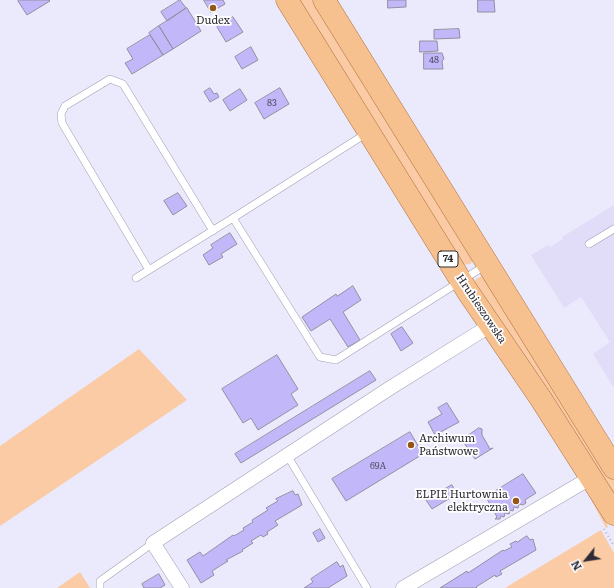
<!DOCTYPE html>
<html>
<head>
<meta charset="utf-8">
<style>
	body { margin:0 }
	#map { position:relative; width:614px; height:588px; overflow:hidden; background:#ebe9fc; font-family:Literata,serif }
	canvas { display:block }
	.north { position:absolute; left:566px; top:540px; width:40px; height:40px; -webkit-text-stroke:3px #fff; paint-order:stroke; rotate:240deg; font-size:11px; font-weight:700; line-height:16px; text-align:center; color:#2d2c34 }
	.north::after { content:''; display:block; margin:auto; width:14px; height:18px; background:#2d2c34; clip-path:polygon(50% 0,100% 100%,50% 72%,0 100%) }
</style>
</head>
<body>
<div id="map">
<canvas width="614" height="588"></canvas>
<div class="north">N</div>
</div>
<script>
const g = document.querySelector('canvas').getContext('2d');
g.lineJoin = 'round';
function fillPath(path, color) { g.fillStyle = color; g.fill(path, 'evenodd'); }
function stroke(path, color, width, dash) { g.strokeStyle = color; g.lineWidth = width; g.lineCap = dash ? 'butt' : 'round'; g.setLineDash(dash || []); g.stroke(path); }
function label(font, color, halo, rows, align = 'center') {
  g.font = font + ' Literata,serif'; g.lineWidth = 3.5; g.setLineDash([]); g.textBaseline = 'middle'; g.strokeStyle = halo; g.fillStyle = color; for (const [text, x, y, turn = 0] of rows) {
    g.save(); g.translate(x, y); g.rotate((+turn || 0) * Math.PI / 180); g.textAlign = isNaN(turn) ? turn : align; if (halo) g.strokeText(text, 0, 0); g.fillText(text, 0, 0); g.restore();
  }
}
const built = new Path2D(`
	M614 205V388L593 354 610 342 581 297 564 308 531 255 548 245 550 247 563 239 562 237Z`);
const green = new Path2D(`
	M297 0H317L473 261 470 264 463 265Z
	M432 153 539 325 432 155Z
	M484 275 489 278 614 480V497L474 284 476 279Z
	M139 349 187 400 0 526V446Z
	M585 488 595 497 608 527 606 528Z
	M601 530 614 553V588H505Z
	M80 572 90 588H57Z`);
const building = new Path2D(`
	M20 0H49L50 1 27 15 18 1Z
	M180 0 186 8 167 21 161 12Z
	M204 0H223L225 4 211 12Z
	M388 0H406V7L388 8Z
	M478 0H494L495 12H478Z
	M187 8 201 31 173 49 159 26Z
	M233 17 243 32 226 42 217 27Z
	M159 26 173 49 163 55 149 33Z
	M459 29 460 38 434 39V30Z
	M150 35 163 55 132 74 125 63 133 59 127 49Z
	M420 41H437L438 51 420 52Z
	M251 47 258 60 242 69 235 57Z
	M424 53H442L444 59 442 61 443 69H424Z
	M210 88 214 94 217 93 219 97 210 102 204 92Z
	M280 88 289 104 264 119 255 103Z
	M240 89 247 100 230 111 223 100Z
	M178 193 187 206 173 215 164 201Z
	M230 233 237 244 221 254 223 257 209 265 203 255 213 248 211 245Z
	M353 286 361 300 343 312 360 340 348 347 330 319 311 331 302 317 336 294 337 296Z
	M402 327 413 343 401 351 391 334Z
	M277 355 298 389 291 394 298 405 258 430 251 418 243 423 222 389Z
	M370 371 376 380 241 463 235 454Z
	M447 403 459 422 435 435 428 422 442 414 438 408Z
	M479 428 482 429V435L490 449 493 448 475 459 462 440Z
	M410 432 423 454 346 501 332 479Z
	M523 474 536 493 525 500 526 503 523 505 519 504 518 508 514 507 513 511 510 510 509 514 505 513 504 517 501 516 500 519H495L497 517 486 497Z
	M452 485 457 494 432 509 426 500Z
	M293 491 295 495 298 494 302 505 275 521 278 525 267 532 268 534 263 537 261 535 251 541 253 543 242 550 243 551 226 560 228 561 212 571 214 575 201 583 187 560 200 552 203 556 233 535 234 536 244 530 243 528 253 522 252 520 268 510 266 508 278 501 276 499Z
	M320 529 325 538 318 542 313 533Z
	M527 536 530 540 533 539 536 550 500 571 502 574 496 577 495 575 476 587 477 588H440L467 571 468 573 503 550 504 551 512 547 510 544 516 541 517 542Z
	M337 562 340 567 343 565 347 576 328 588H304L313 582 311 579Z
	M159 574 165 585 160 588H144L142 584Z`);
const path = new Path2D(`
	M604 529 614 546`);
const lane = new Path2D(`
	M367 133 233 218 320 357 336 360 486 265
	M589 244 614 229
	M149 270 62 123 61 114 65 106 110 79 123 84 213 231
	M136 278 233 218
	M287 455 367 588
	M100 588V581L153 543`);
const street = new Path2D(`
	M182 588 153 543 390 388 491 325
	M403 588 592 477`);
const primary = new Path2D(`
	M287 0 468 292 541 399 614 514
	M324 0 614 468`);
const markers = [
	[213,8,4,"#935618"],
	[411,445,4,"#935618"],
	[516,501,4,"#935618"]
];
const numberNames = [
	["48",434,60],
	["83",272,103],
	["69A",378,466]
];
const shields = [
	[448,259,20]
];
const shieldNames = [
	["74",448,259]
];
const poiNames = [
	["Dudex",213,21],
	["Archiwum",419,439,"left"],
	["Państwowe",419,452,"left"],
	["ELPIE Hurtownia",508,495,"right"],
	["elektryczna",508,508,"right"]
];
const streetNames = [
	["Hrubieszowska",481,309,56]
];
fillPath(built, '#e1ddf8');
fillPath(green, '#facba5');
fillPath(building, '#c2b7f8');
stroke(building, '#9290a2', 1);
stroke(lane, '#a19fb1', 8);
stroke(street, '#a19fb1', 15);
stroke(primary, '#ac723e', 23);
stroke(path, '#b1afbf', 2, [1, 3]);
stroke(lane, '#fff', 7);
stroke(street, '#fff', 14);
stroke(primary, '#f7c18f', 22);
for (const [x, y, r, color] of markers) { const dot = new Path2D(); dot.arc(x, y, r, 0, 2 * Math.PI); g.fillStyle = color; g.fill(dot); stroke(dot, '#fff', 1.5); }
label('9px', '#524f65', null, numberNames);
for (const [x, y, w] of shields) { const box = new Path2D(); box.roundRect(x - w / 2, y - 8, w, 16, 3); g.fillStyle = '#fff'; g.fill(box); stroke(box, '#2d2c34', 1); }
label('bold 10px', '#2d2c34', null, shieldNames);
label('11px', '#2d2c34', '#fff', poiNames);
label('11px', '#2d2c34', '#fff', streetNames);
</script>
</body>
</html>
